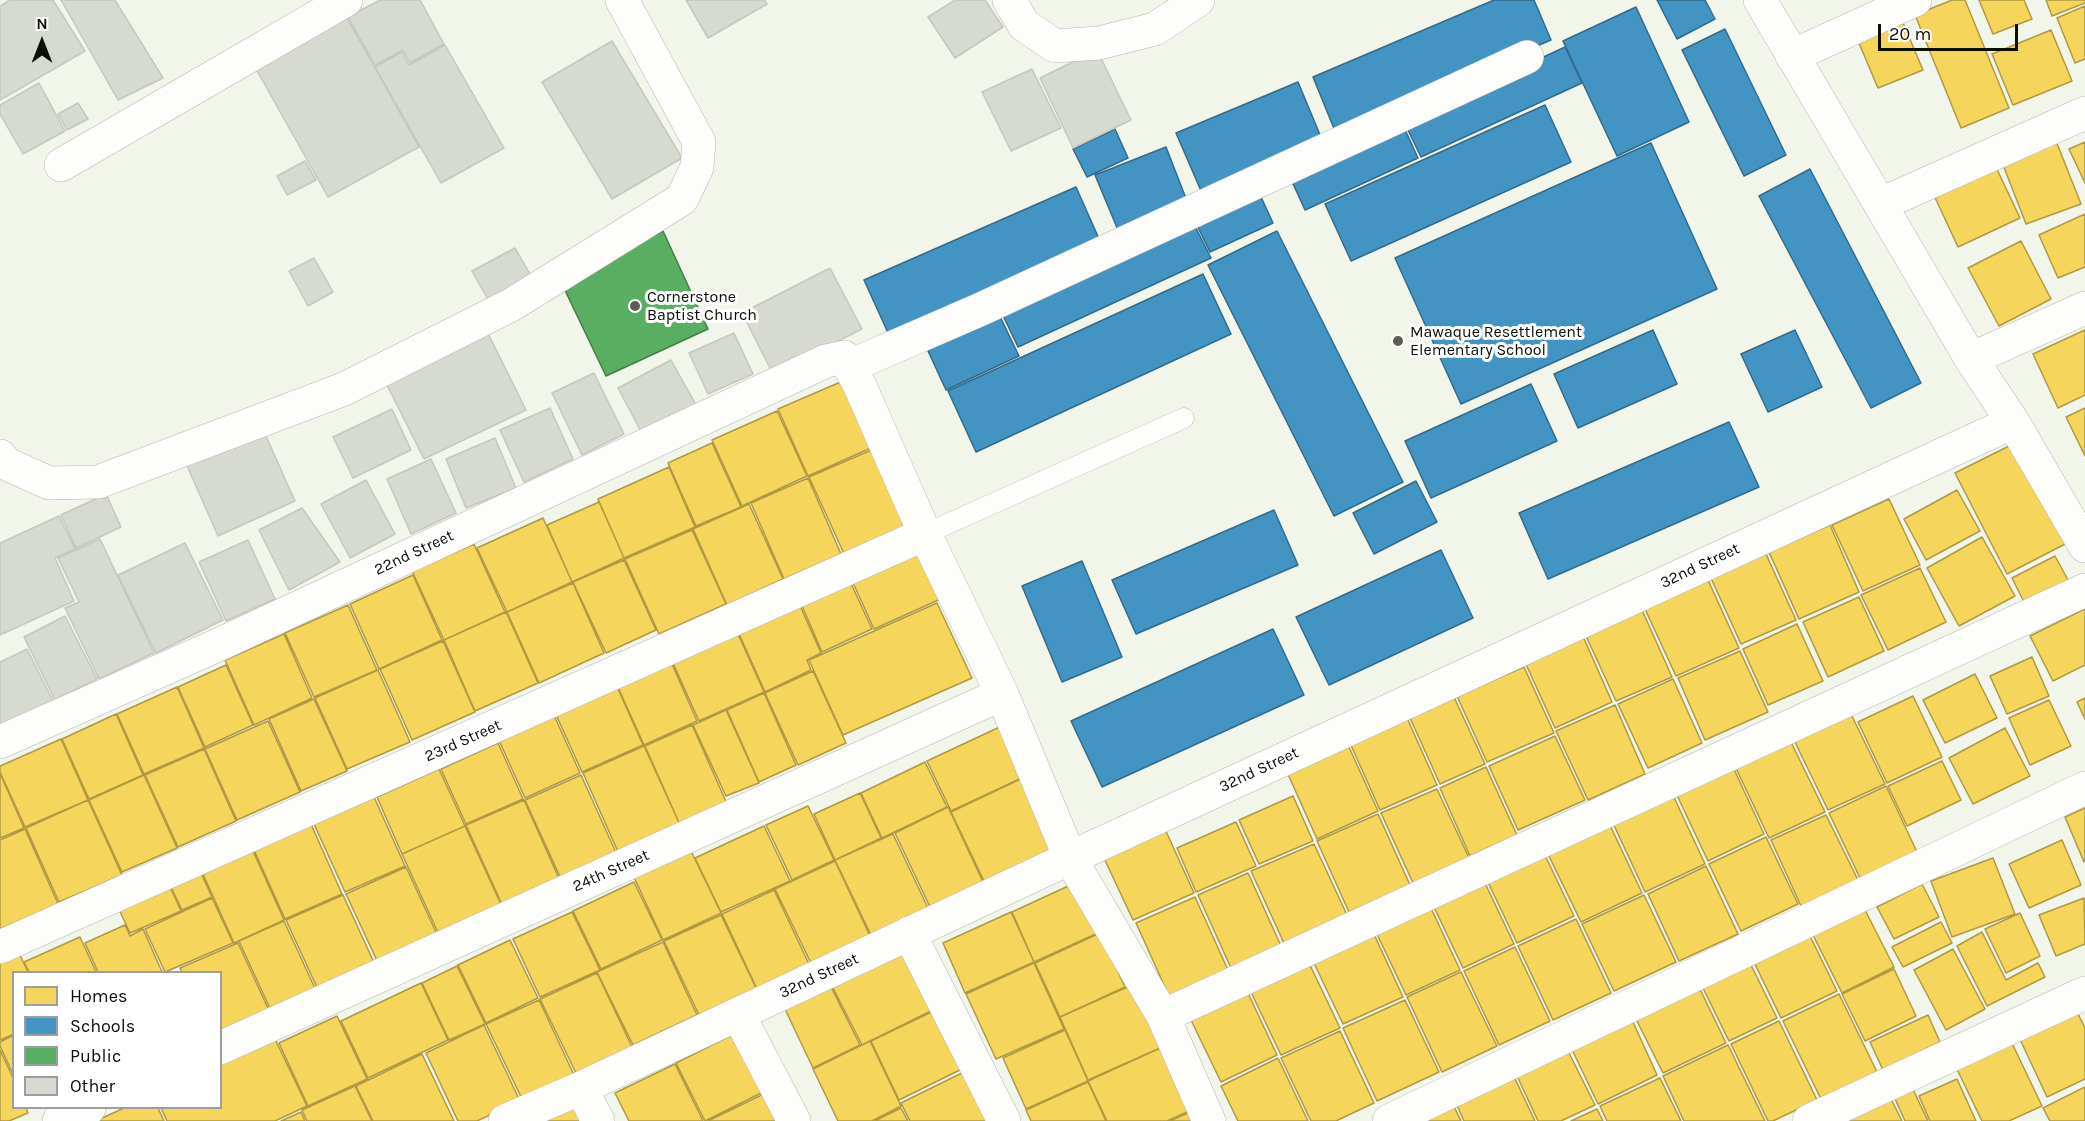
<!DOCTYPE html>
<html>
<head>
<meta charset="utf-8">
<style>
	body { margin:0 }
	#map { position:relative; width:2085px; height:1121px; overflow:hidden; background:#f1f5ea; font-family:Karla,sans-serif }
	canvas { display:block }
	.legend { position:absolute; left:12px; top:971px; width:210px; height:138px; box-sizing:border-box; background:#fff; border:2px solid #9d9e9c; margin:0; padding:8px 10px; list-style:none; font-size:18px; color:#0b0d07 }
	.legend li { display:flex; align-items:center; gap:12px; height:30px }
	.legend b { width:30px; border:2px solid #9d9e9c }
	.north { position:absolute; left:12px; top:12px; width:60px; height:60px; -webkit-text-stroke:4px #fff; paint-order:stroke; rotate:0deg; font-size:16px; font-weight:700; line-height:24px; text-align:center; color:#0b0d07 }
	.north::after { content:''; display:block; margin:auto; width:21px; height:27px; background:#0b0d07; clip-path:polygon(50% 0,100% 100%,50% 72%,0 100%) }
	.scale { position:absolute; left:1878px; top:24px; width:140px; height:27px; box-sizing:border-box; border:3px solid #0b0d07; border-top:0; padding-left:8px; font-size:18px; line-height:21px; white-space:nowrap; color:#0b0d07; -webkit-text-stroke:4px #fff; paint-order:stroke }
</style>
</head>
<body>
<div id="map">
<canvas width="2085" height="1121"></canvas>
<ul class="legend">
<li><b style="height:16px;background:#f6d55c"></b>Homes</li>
<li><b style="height:16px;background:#4393c3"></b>Schools</li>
<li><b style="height:16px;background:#5aae61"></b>Public</li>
<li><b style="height:16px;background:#d6dad0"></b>Other</li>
</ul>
<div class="north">N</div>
<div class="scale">20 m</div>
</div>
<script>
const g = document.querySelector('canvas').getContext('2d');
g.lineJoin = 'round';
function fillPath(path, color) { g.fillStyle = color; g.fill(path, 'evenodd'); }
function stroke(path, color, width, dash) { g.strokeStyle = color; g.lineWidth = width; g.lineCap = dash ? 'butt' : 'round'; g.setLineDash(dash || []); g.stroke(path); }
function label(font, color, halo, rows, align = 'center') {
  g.font = font + ' Karla,sans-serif'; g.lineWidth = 6; g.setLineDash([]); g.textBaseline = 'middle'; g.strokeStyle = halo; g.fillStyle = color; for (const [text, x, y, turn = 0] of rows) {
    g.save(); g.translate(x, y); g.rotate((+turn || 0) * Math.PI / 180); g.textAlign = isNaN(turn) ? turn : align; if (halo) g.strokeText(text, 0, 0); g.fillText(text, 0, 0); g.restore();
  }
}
const homes = new Path2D(`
	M1952 0H1965L2009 108 1961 128 1915 15Z
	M1979 0H2024L2032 19 1993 34Z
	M2046 0H2085V3L2052 16Z
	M2085 6V59L2075 63 2057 18Z
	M1898 11 1923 70 1878 88 1853 29Z
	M2051 30 2072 81 2013 105 1992 54Z
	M2054 136 2081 204 2026 224 2000 157Z
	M2085 142V183L2069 149Z
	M1994 163 2020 218 1958 247 1932 191Z
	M2085 214V267L2058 278 2039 235Z
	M2021 241 2051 299 1999 326 1968 268Z
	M2085 330V395L2058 408 2033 354Z
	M852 377 882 443 808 476 778 409Z
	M2085 408V456L2066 417Z
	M777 411 807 476 742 506 712 440Z
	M2017 442 2069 542 2007 574 1955 473Z
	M712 443 741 507 696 526 668 463Z
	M883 445 919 526 846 558 809 477Z
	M669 467 695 527 624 558 598 499Z
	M808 478 841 554 784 579 751 503Z
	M1957 490 1980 531 1926 560 1904 519Z
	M1889 499 1920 565 1863 591 1832 525Z
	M599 502 624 558 572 582 547 525Z
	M749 504 783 579 727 605 693 529Z
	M543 518 572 582 507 612 477 548Z
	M1830 525 1859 592 1799 619 1769 552Z
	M692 530 726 604 659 634 625 559Z
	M1982 537 2015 596 1959 626 1927 568Z
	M474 544 505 612 444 640 412 571Z
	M922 544 945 597 874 629 850 576Z
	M1766 554 1796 620 1741 644 1711 578Z
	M2055 556 2068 580 2024 602 2012 578Z
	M624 560 656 630 606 653 573 582Z
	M1920 568 1946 622 1888 650 1861 595Z
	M413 575 442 640 379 669 350 604Z
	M848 577 872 629 822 652 799 599Z
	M1708 580 1739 648 1676 676 1645 609Z
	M573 583 604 653 539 683 507 612Z
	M1859 597 1884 651 1828 677 1803 622Z
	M797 599 821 653 807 660 811 670 765 692 736 627Z
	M937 603 972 678 843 735 809 660Z
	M348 605 377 670 314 697 285 633Z
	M2085 609V665L2053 681 2030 636Z
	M1642 610 1672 677 1616 701 1586 636Z
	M506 612 538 683 475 711 444 640Z
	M1797 624 1823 681 1768 705 1743 649Z
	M284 634 312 698 254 725 225 660Z
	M738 634 764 692 699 721 673 663Z
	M1582 634 1612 702 1555 728 1524 660Z
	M443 641 475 712 412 740 380 669Z
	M1740 651 1768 712 1705 740 1678 678Z
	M2032 657 2049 696 2007 714 1990 676Z
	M672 664 697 721 644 745 618 687Z
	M226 665 253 725 205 747 178 687Z
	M1524 667 1554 733 1487 762 1457 696Z
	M378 670 410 742 347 769 315 698Z
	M813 671 846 743 798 765 765 693Z
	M1975 674 1997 718 1945 743 1923 700Z
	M1673 679 1702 743 1648 768 1618 704Z
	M614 680 643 745 582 772 553 708Z
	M177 687 204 748 144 774 117 714Z
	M764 693 796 765 759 782 727 710Z
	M1913 696 1942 757 1887 783 1858 722Z
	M1454 697 1485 764 1440 784 1410 718Z
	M2085 698V719L2077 702Z
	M314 699 347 771 301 791 269 719Z
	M2049 700 2071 746 2030 765 2009 718Z
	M1615 705 1645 774 1588 800 1556 731Z
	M726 710 759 783 726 796 693 725Z
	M1849 710 1885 784 1828 810 1792 736Z
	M553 713 580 773 525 798 498 738Z
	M116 714 143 775 89 799 62 739Z
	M1407 718 1437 785 1380 810 1350 743Z
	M268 721 300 792 237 820 205 749Z
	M692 725 728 806 681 827 645 746Z
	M1004 725 1028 775 951 811 927 761Z
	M2005 728 2030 776 1973 804 1949 758Z
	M1555 736 1585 800 1518 830 1489 766Z
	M1789 738 1825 812 1769 838 1734 764Z
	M61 739 88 800 25 827 0 772V766Z
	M498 743 523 799 466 824 441 769Z
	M1348 745 1378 811 1317 839 1287 772Z
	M644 746 681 827 619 854 583 773Z
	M204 749 236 821 178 847 145 775Z
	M1942 761 1961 800 1907 826 1888 786Z
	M925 762 947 807 882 838 861 793Z
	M1732 765 1764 834 1708 861 1675 791Z
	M1486 767 1517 835 1470 856 1440 788Z
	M439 769 465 826 402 854 377 797Z
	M0 773 24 828 0 838Z
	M144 775 177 848 122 872 89 800Z
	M581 775 618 857 562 881 525 800Z
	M1029 775 1062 844 984 881 951 812Z
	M1886 786 1917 852 1860 878 1829 813Z
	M1437 789 1469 858 1413 883 1381 813Z
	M860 793 881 838 835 860 814 814Z
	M1672 793 1705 864 1645 892 1612 821Z
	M1293 796 1313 841 1259 864 1239 820Z
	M374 797 405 866 345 892 314 824Z
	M88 800 122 875 59 902 26 828Z
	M524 800 561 883 504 909 466 825Z
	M808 806 834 860 792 880 766 825Z
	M948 807 983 882 930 907 895 833Z
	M2085 808V862H2084L2065 817Z
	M1378 814 1410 885 1349 912 1317 841Z
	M1826 815 1858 880 1801 906 1771 840Z
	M1608 821 1642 893 1581 922 1546 850Z
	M1236 822 1256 866 1196 892 1177 848Z
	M311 824 342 894 285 919 254 850Z
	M465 826 504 911 441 939 402 854Z
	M764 826 790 881 721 912 695 858Z
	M25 829 58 904 0 929V840Z
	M1165 829 1194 893 1133 920 1103 856Z
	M893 834 928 908 871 935 835 860Z
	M1766 837 1798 904 1741 931 1709 864Z
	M2062 840 2081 885 2029 908 2009 864Z
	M1314 844 1347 915 1284 943 1251 871Z
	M690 849 721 913 663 940 633 875Z
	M253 851 284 920 234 943 203 874Z
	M1543 851 1574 916 1517 943 1486 878Z
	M1993 858 2015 914 1952 937 1931 881Z
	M835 861 870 936 811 963 775 889Z
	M1706 866 1738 934 1679 961 1648 894Z
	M406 867 440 941 380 967 346 894Z
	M200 871 212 897 182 910 170 885Z
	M1248 873 1281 946 1231 968 1198 895Z
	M167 880 181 911 130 933 116 903Z
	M1484 881 1514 944 1463 968 1433 905Z
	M634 882 662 940 601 969 573 911Z
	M1077 882 1100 932 1034 962 1012 912Z
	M1922 884 1939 917 1894 939 1877 907Z
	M774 890 809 964 757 989 722 914Z
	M343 895 377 969 320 994 286 920Z
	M1644 895 1676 962 1614 991 1582 924Z
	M1195 897 1228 970 1169 996 1136 923Z
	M212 898 233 943 165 972 145 929Z
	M2084 898 2085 944 2056 956 2039 915Z
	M1862 904 1894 967 1842 993 1810 929Z
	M1430 906 1460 970 1406 995 1376 932Z
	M572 912 600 970 540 997 513 939Z
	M1011 912 1034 962 965 993 943 943Z
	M2020 913 2040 956 2006 973 1985 929Z
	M721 915 756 988 699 1015 664 941Z
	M1576 919 1611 993 1553 1020 1518 946Z
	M284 921 318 995 273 1015 239 941Z
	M1941 922 1952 943 1903 967 1892 947Z
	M125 925 130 936 143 929 162 972H98L85 943Z
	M1373 932 1403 997 1343 1024 1313 961Z
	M1808 932 1837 991 1781 1018 1752 958Z
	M1982 932 2006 980 2038 963 2045 977 1987 1006 1957 946Z
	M1100 933 1125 987 1060 1017 1035 963Z
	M80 937 96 972H29L24 962Z
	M510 940 538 998 486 1023 458 965Z
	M663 942 697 1015 633 1045 597 972Z
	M238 943 272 1017 220 1039V972H182L180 968Z
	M911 944 941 1006 862 1045 831 984Z
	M1515 947 1550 1021 1499 1045 1464 971Z
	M1953 949 1985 1009 1946 1030 1914 970Z
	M19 953 28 972H14V1034L0 1040V961Z
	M1034 963 1064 1029 996 1059 966 994Z
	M1309 963 1340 1028 1281 1055 1250 990Z
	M1751 965 1777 1018 1729 1041 1703 988Z
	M457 966 485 1024 449 1040 422 983Z
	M1894 969 1916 1016 1865 1041 1842 994Z
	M1461 972 1497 1046 1442 1072 1407 997Z
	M597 973 632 1047 576 1073 540 999Z
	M421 983 448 1040 368 1078 341 1021Z
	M829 983 860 1045 813 1068 783 1005Z
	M1697 983 1726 1043 1663 1073 1633 1013Z
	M1132 985 1160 1048 1088 1080 1060 1017Z
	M1247 991 1277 1055 1221 1082 1190 1018Z
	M1839 994 1877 1072 1821 1099 1783 1021Z
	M539 1000 574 1075 522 1099 486 1024Z
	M1405 1000 1439 1072 1377 1101 1343 1028Z
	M942 1007 970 1065 899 1100 871 1041Z
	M2075 1008 2085 1028V1079L2047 1097 2018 1035Z
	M1628 1011 1657 1075 1598 1104 1568 1041Z
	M1928 1015 1940 1042 1883 1070 1870 1042Z
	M337 1016 367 1079 308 1106 279 1043Z
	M1779 1021 1817 1100 1773 1121H1768L1731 1044Z
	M484 1025 520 1101 477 1121H458L426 1053Z
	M744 1029 773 1087 705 1121 676 1063Z
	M1065 1030 1088 1081 1026 1109 1003 1058Z
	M1340 1031 1374 1103 1336 1121H1311L1281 1058Z
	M14 1035V1076L0 1046V1042Z
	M274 1037 307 1106 275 1121H167L161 1108H220V1062Z
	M2010 1039 2042 1106 2009 1121H1982L1955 1065Z
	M870 1041 901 1106 872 1121H838L813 1069Z
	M1563 1041 1595 1105 1561 1121H1538L1512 1065Z
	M1167 1045 1196 1108 1167 1121H1107L1088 1081Z
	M1728 1045 1765 1121H1684L1663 1076Z
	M0 1050 14 1080V1108H26L28 1113 9 1121H0Z
	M422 1054 454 1121H373L356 1086Z
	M1278 1058 1308 1121H1238L1221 1086Z
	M675 1064 703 1121H629L615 1093Z
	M1509 1066 1535 1121H1464L1452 1094Z
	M972 1068 999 1121H910L901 1103Z
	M1660 1078 1681 1121H1607L1600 1106Z
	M1957 1079 1976 1121H1930L1919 1096Z
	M1088 1082 1106 1121H1031L1026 1110Z
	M1910 1083 1928 1121H1905L1892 1092Z
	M355 1086 372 1121H307L302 1110Z
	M2085 1087V1121H2050L2043 1108Z
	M774 1089 790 1121H708Z
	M1888 1093 1902 1121H1833Z
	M1449 1096 1461 1121H1398Z
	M586 1102 595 1121H545Z
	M124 1108H158L164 1121H101L100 1119Z
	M901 1108 908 1121H875Z
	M1197 1109 1203 1121H1170Z
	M1597 1109 1603 1121H1571Z
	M301 1112 305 1121H281Z`);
const schools = new Path2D(`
	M1494 0H1534L1551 40 1335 131 1313 77Z
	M1657 0H1705L1715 19 1677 39Z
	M1636 7 1689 122 1617 156 1563 41Z
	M1725 29 1786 155 1744 176 1682 50Z
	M1565 47 1582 83 1421 157 1404 122Z
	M1298 82 1323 142 1202 193 1176 133Z
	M1545 105 1571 162 1351 261 1325 204Z
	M1402 123 1418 158 1305 210 1289 175Z
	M1115 129 1128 158 1087 177 1073 149Z
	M1651 143 1717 289 1461 404 1395 258Z
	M1166 147 1187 201 1118 230 1095 175Z
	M1810 169 1921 383 1871 408 1759 196Z
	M1256 186 1273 223 1210 252 1192 215Z
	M1076 187 1100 241 889 335 864 280Z
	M1190 216 1211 258 1018 347 998 305Z
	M1277 231 1403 482 1334 516 1208 265Z
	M1203 274 1231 334 976 452 948 391Z
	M995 306 1019 356 946 390 923 340Z
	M1653 330 1677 384 1578 428 1554 374Z
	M1795 330 1822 387 1768 412 1741 354Z
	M1531 384 1557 441 1431 498 1405 441Z
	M1729 422 1759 487 1548 579 1519 513Z
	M1416 481 1437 522 1374 554 1353 513Z
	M1274 510 1298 565 1136 634 1112 580Z
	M1441 550 1473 618 1329 685 1296 617Z
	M1082 561 1122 657 1062 682 1022 586Z
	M1273 629 1304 695 1102 787 1071 721Z`);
const public = new Path2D(`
	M663 231 708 329 606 376 561 282Z`);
const building = new Path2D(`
	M10 0H53L85 51 0 100V6Z
	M61 0H115L163 78 118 100Z
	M380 0H420L444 44 410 63 403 50 375 65 348 17Z
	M686 0H765L767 4 708 38Z
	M955 0H985L1003 27 955 58 928 17Z
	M347 18 419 147 328 197 256 69Z
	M612 41 682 158 612 199 542 82Z
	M445 45 504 148 441 183 375 67 402 52 409 65Z
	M1097 50 1131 120 1073 148 1040 78Z
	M1032 69 1061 128 1011 151 982 92Z
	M39 83 65 131 23 154 0 114V105Z
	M78 103 88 119 67 130 58 114Z
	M305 161 316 180 287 195 277 176Z
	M515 248 534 281 491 305 472 271Z
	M314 258 333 292 308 306 289 271Z
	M830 268 862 329 773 374 742 313Z
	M482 321 526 410 424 459 380 371Z
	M734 333 753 374 708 394 689 353Z
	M671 360 699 410 645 439 618 388Z
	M594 373 624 434 582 455 552 393Z
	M550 408 573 459 524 482 500 430Z
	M392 409 411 450 353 478 333 437Z
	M261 425 295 501 218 536 184 459Z
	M495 438 516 488 466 508 446 459Z
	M431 459 456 513 411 534 387 479Z
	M366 480 395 534 350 558 321 504Z
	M106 494 121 527 76 548 61 515Z
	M302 508 340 562 289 590 259 530Z
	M59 516 75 549 55 558 74 601 0 635V543Z
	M100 539 154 653 99 679 65 608 79 602 58 558Z
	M248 540 275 599 226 621 199 562Z
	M185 543 223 620 156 653 118 575Z
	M65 616 97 679 55 700 24 637Z
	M27 649 53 701 0 727V662Z`);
const lane = new Path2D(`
	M925 534 1184 418`);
const street = new Path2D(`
	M1009 0 1024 25 1055 46 1099 43 1155 29 1198 0
	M1760 0 1971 359 2013 422 2085 546
	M1792 56 1915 0
	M61 165 346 0
	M1881 204 2085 113
	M1971 359 2085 308
	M850 366 979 310 1527 57
	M0 456 7 464 49 483 98 482 344 389 511 305 682 199 697 167 699 142 622 0
	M0 742 218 645 826 361 844 357 859 384 925 534 1002 694 1070 858 1163 1016 1209 1121
	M909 933 1004 1121
	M0 947 925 534
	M738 1014 794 1121
	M1163 1016 2085 590
	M220 1048 1002 694
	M581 1088 598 1121
	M59 1121 89 1108
	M505 1121 581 1088 1070 858 2013 422
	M1389 1121 2085 788
	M1809 1121 2085 993`);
const markers = [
	[635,306,6,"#5c5e56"],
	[1398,341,6,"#5c5e56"]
];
const poiNames = [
	["Cornerstone",647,297],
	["Baptist Church",647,315],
	["Mawaque Resettlement",1410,332],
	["Elementary School",1410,350]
];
const streetNames = [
	["22nd Street",414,553,-25],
	["32nd Street",1700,566,-25],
	["23rd Street",463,741,-24],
	["32nd Street",1259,770,-25],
	["24th Street",611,871,-24],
	["32nd Street",819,976,-25]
];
fillPath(homes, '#f6d55c');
stroke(homes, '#b09942', 1.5);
fillPath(schools, '#4393c3');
stroke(schools, '#326b8b', 1.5);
fillPath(public, '#5aae61');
stroke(public, '#427e46', 1.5);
fillPath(building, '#d6dad0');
stroke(building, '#c5c8c0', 1.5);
stroke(lane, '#b4b7af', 21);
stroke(street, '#b4b7af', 34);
stroke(lane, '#fdfefc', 20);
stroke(street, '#fdfefc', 33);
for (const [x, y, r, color] of markers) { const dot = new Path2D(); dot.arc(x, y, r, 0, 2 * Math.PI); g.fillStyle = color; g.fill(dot); stroke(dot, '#fff', 2); }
label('16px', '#0b0d07', '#fff', poiNames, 'left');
label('16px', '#0b0d07', '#fff', streetNames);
</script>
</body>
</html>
